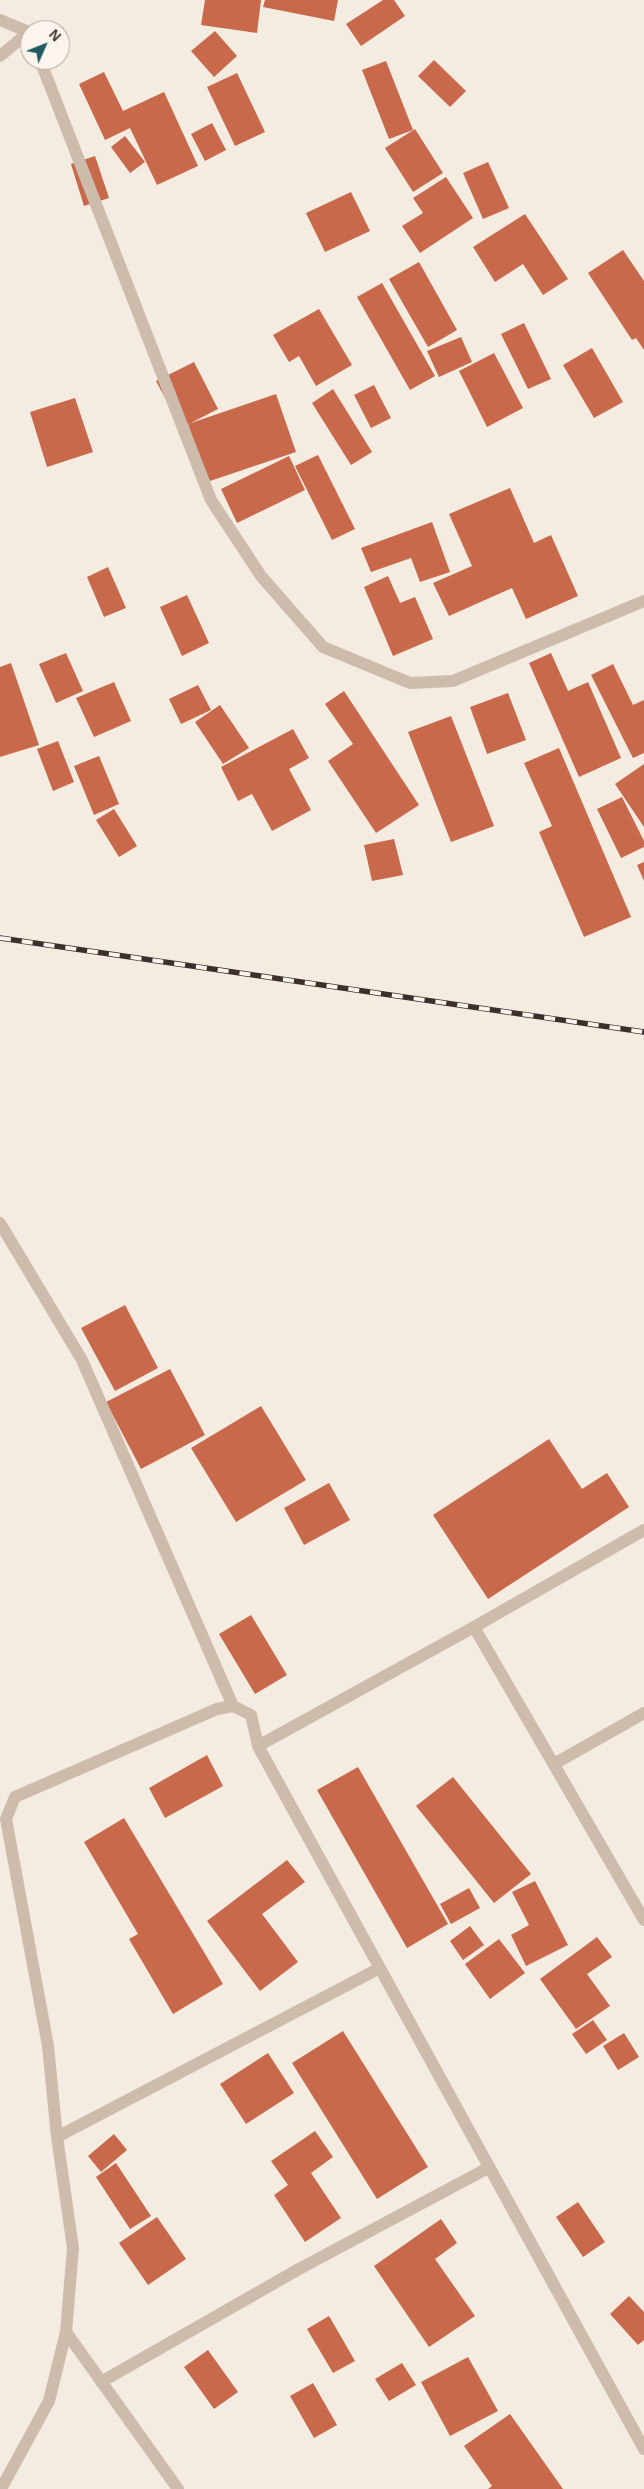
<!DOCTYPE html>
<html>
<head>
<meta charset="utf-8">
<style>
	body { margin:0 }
	#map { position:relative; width:644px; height:2489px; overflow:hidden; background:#f4ebe1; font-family:Helvetica,sans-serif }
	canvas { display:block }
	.north { position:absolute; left:20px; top:20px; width:50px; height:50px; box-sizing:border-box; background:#fbf5ee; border:1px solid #aea6a0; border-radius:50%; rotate:46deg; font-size:14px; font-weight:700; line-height:20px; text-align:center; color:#3b302b }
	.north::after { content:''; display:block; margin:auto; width:18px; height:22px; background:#1f5a5e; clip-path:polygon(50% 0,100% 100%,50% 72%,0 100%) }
</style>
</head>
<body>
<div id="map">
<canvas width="644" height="2489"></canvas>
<div class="north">N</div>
</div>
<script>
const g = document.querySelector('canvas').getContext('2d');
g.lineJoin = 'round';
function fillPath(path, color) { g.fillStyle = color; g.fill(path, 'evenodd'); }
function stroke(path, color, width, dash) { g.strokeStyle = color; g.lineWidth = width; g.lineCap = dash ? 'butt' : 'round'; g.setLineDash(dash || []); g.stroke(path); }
const building = new Path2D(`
	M205 0H261L257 33 201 25Z
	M265 0H338L334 21 263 7Z
	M383 0H394L405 16 361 46 346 24Z
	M215 31 237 56 214 77 191 51Z
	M434 60 466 91 450 107 418 76Z
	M386 61 413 130 389 139 362 70Z
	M104 72 123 111 164 92 198 166 157 185 130 128 105 140 79 84Z
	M237 73 265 132 235 146 207 87Z
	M212 123 226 150 205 161 191 134Z
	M415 129 443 173 413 192 385 148Z
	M125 136 145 162 130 173 111 147Z
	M95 156 109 198 84 206 71 164Z
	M488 162 509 208 483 219 463 173Z
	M446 177 473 218 420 253 402 226 423 213 413 198Z
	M351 192 370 231 325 252 306 213Z
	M525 214 568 279 543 295 523 264 495 282 473 247Z
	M623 250 644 281V350L636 338 632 340 588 273Z
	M419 262 457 330 428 347 389 279Z
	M382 283 435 376 410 390 357 297Z
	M319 309 352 365 316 386 299 356 289 362 273 335Z
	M524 323 551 379 528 389 501 334Z
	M461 337 472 362 439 377 427 351Z
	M592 348 623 402 594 418 563 365Z
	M494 353 523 408 487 427 459 371Z
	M194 362 218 409 181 428 156 381Z
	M374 385 391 418 371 428 354 395Z
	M333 389 372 452 351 465 312 403Z
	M276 394 296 452 207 482 188 424Z
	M75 398 93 452 47 467 30 412Z
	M318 455 355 529 332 540 295 466Z
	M289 456 305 490 237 523 221 489Z
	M510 488 534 543 551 535 578 596 526 619 512 588 449 616 433 583 472 566 449 514Z
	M432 522 450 572 420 582 411 558 371 572 361 548Z
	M108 567 126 608 104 617 87 577Z
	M388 576 400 603 415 597 433 639 393 656 364 587Z
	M187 595 209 643 182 656 160 607Z
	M66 653 83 691 56 703 39 664Z
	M551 653 568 691 588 682 621 758 579 777 529 663Z
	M11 663 39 745 0 757V667Z
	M613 664 633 705 644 700V753L633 758 591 675Z
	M114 682 131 721 94 737 76 698Z
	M198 685 211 710 181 724 169 699Z
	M344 691 419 805 376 833 328 761 353 744 325 704Z
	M508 693 526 740 487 754 470 707Z
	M220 705 249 748 223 764 195 722Z
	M451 716 494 826 451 842 408 732Z
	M293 729 309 758 289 769 311 810 272 831 252 794 238 801 221 767Z
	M58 741 74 782 53 791 37 749Z
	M559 748 631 917 584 937 539 832 552 826 524 763Z
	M99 756 119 804 94 815 74 766Z
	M644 764V827L615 784Z
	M622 797 644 841V847L621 858 597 809Z
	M114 809 137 846 119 857 96 820Z
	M394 839 403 875 372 881 364 845Z
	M644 862V881L637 865Z
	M125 1305 158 1368 115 1391 81 1328Z
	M170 1369 205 1435 141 1469 106 1402Z
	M261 1406 306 1480 236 1522 191 1448Z
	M549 1439 582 1489 607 1473 629 1507 488 1599 433 1515Z
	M329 1483 350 1520 304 1545 284 1508Z
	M251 1615 287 1675 255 1694 219 1634Z
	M207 1755 223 1786 165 1818 149 1788Z
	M358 1767 448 1924 407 1948 317 1790Z
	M453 1777 531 1874 494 1903 416 1806Z
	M124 1818 223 1984 173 2014 129 1939 138 1934 84 1842Z
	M287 1860 305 1882 262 1914 298 1962 260 1991 207 1921Z
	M535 1881 568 1945 526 1966 511 1935 529 1925 512 1892Z
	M469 1888 480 1908 451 1924 440 1904Z
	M470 1926 484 1945 463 1960 450 1941Z
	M597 1937 612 1957 587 1974 610 2006 576 2029 540 1979Z
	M499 1939 525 1973 490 1999 465 1964Z
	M593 2020 607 2040 586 2054 572 2034Z
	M343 2031 428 2167 377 2199 292 2063Z
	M624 2033 639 2057 618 2070 603 2046Z
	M268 2053 294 2093 246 2124 220 2084Z
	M315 2131 333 2157 311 2173 341 2218 305 2242 274 2195 288 2185 271 2161Z
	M114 2134 127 2150 101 2172 88 2156Z
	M116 2163 151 2216 130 2229 96 2177Z
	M578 2202 605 2242 583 2257 556 2217Z
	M157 2217 186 2259 148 2285 119 2243Z
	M441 2219 457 2243 435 2259 475 2316 429 2347 374 2266Z
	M629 2296 644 2312V2340L638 2345 610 2314Z
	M329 2316 355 2361 333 2373 307 2329Z
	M208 2350 238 2392 214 2409 184 2367Z
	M468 2357 498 2411 450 2436 421 2382Z
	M402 2363 416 2385 389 2401 375 2379Z
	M313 2383 337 2425 314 2438 290 2396Z
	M510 2414 563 2489H488L492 2486 464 2446Z`);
const street = new Path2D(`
	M0 20 29 32 30 35
	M0 56 29 32
	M40 60 211 500 261 576 323 647 410 683 453 681 644 601
	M0 1223 82 1360 233 1706
	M474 1627 644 1920
	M258 1746 474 1627 644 1530
	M554 1764 644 1713
	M57 2137 378 1969
	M66 2332 178 2489
	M101 2382 299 2269 488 2168
	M1 2489 49 2401 66 2332 73 2248 57 2137 48 2046 6 1819 15 1797 217 1709 233 1706 251 1715 258 1746 644 2449`);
const rail = new Path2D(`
	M0 938 644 1032`);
fillPath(building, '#c8694b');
stroke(street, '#cdbbac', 12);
stroke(rail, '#3b302b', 5.5);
stroke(rail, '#fbf5ee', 4, [11]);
</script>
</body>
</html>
